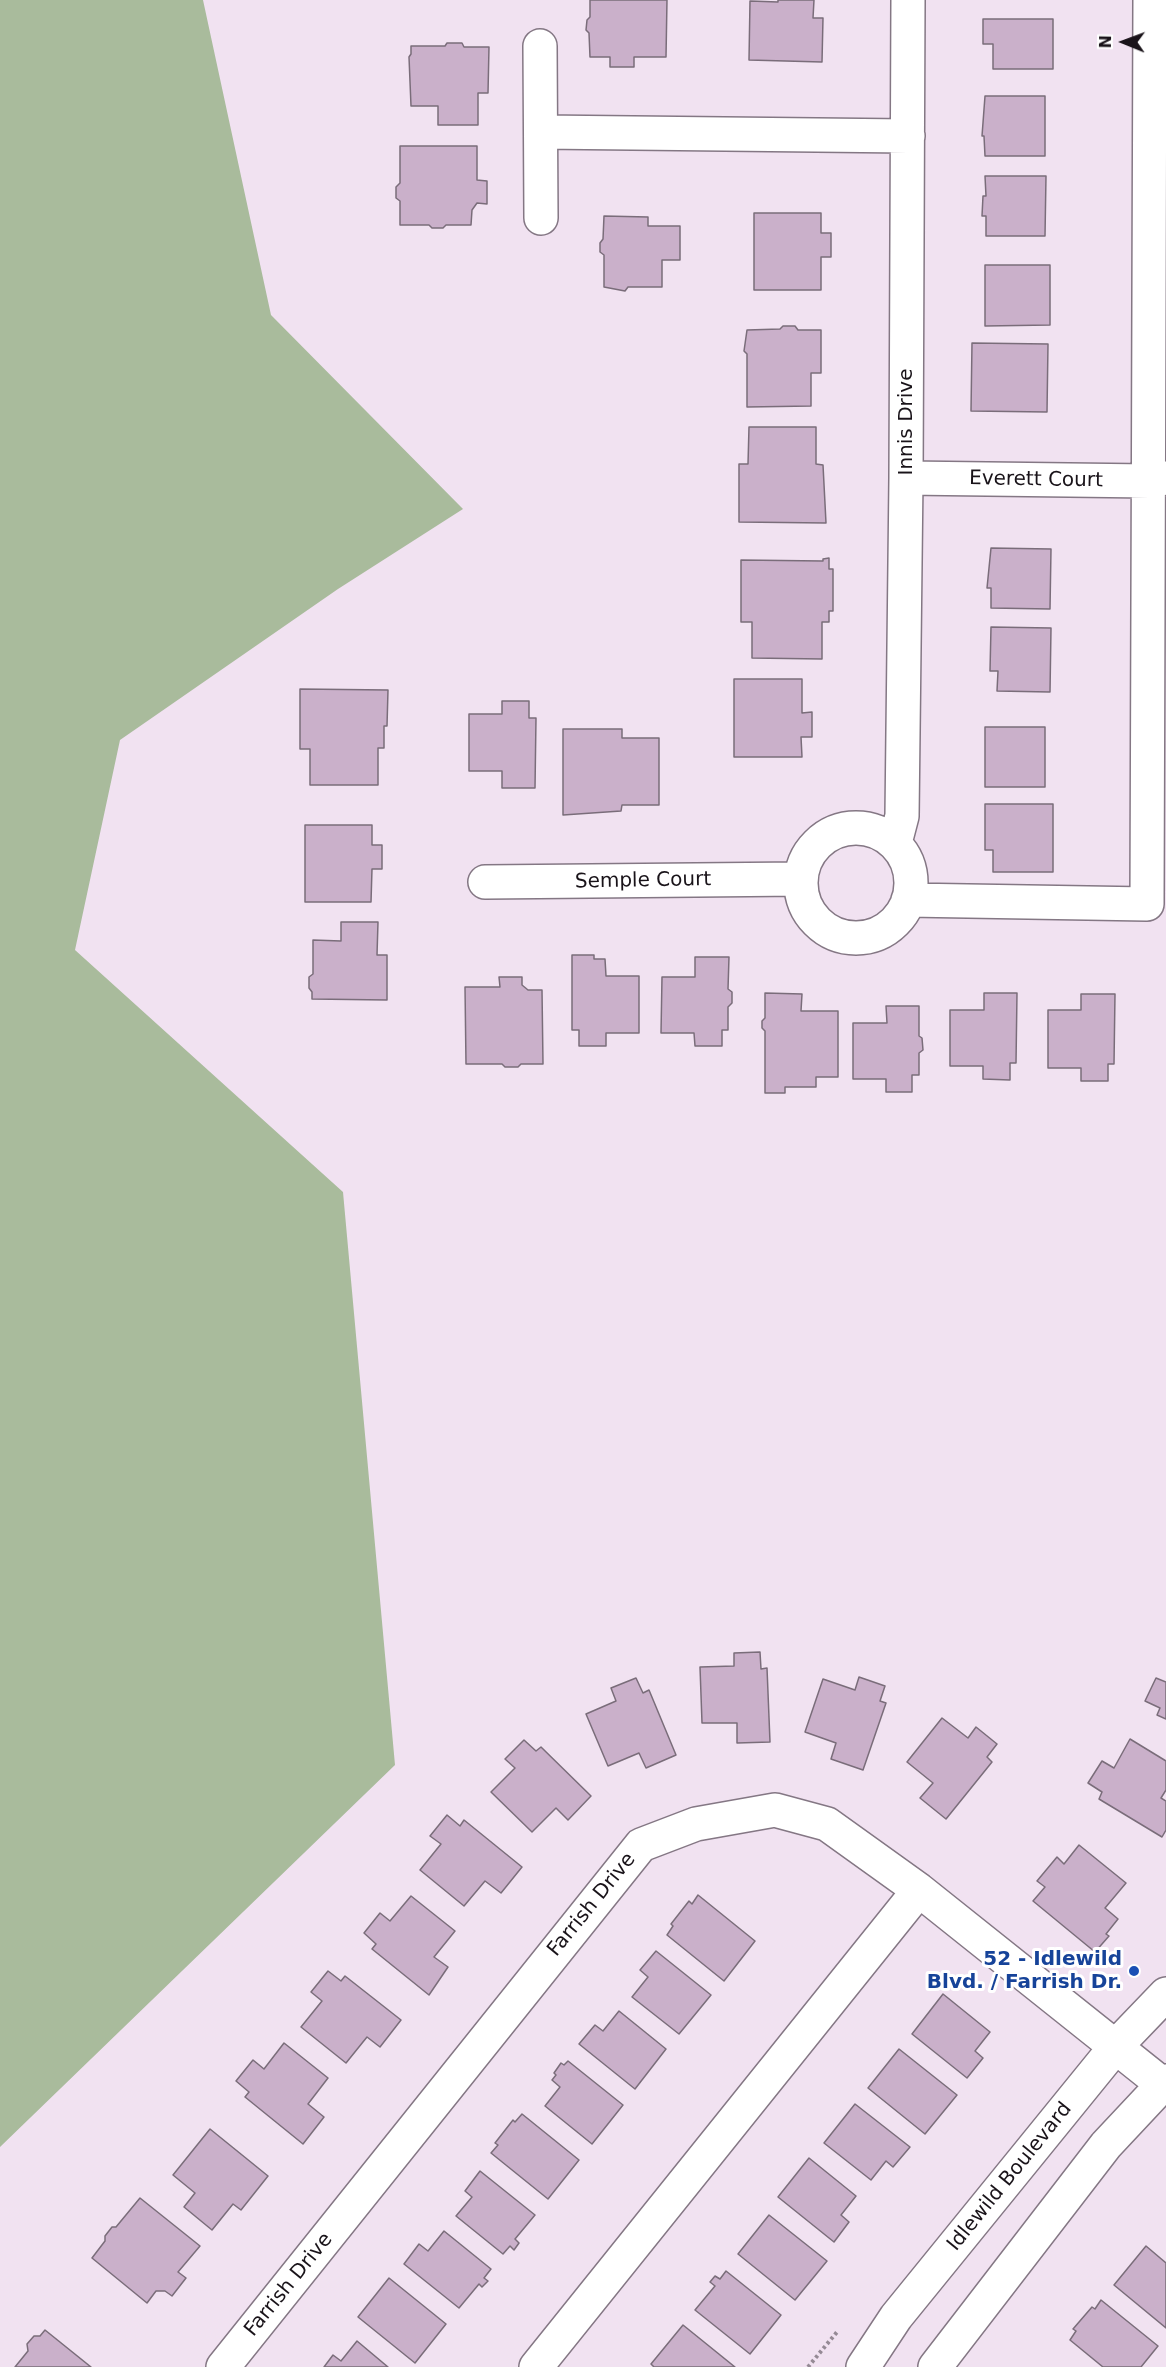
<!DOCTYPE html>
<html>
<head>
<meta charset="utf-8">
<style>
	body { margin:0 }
	#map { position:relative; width:1166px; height:2367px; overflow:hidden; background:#f1e2f1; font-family:"DejaVu Sans",sans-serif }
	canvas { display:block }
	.north { position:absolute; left:1094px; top:12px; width:60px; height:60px; -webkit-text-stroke:4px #fff; paint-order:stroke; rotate:271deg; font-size:16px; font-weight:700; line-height:24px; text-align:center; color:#191319 }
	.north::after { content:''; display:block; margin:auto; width:21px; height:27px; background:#191319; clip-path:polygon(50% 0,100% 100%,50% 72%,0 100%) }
</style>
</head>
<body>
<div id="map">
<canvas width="1166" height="2367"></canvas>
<div class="north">N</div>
</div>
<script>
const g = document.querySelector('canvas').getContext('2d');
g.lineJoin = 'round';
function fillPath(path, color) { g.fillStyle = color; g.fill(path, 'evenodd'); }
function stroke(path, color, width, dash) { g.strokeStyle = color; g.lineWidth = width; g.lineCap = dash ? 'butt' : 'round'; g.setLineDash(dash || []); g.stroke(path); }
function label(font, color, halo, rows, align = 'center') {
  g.font = font + ' "DejaVu Sans",sans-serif'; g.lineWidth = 6; g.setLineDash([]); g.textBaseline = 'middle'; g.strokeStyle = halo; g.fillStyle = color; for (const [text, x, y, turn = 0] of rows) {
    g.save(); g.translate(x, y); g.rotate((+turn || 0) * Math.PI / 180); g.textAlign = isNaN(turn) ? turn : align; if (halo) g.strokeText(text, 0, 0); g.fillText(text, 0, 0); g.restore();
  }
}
const forest = new Path2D(`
	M0 0H203L271 315 463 509 338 589 120 740 75 950 343 1192 395 1765 0 2147Z`);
const building = new Path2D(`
	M590 0H667L666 57H634V67H610V57H590L589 33 586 30 587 20 590 17Z
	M778 0H814L813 18H823L822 62 749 60 750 1 778 2Z
	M983 19H1053V69H993V44H983Z
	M447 43H462L464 47H489L488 93H478V125H438V106H411L409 57 411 54V46H445Z
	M985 96H1045V156H985L984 136H982Z
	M400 146H477V180L487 181V204L477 203 472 210 471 225H446L443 228H432L429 225H400V201L396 198V187L400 183Z
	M985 176H1046L1045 236H986V216H982L983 196H986Z
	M754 213H821V233H831V257H821V290H754Z
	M604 216 648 217V226H680V260H662V287H628L625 291 604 287V255L600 252V243L603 239Z
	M985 265H1050V325L985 326Z
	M783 326H795L798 330H821V373H811V406L747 407V354L744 351 747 330 780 329Z
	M972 343 1048 344 1047 412 971 411Z
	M749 427H816V464L823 465 826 523 739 522V464H748Z
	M991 548 1051 549 1050 609 991 608V588H987Z
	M829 558V569H833V611H829V622H822V659L752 658V622H741V560L823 561V559Z
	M991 627 1051 628 1050 692 997 691 998 671H990Z
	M734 679H802V713L812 712V737H801L802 757H734Z
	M300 689 388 690 387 726H384V748H378V785H310V749H300Z
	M502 701H529V718H536L535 788H502V771H469V714H502Z
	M985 727H1045V787H985Z
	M563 729H622V738H659V805H622L621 811 563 815Z
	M985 804H1053V872H993V850H985Z
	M305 825H372V845H382V869H372L371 902H305Z
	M341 922H378L377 955H387V1000L312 999V992L309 988V977L313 974V940L341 941Z
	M572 955H594V959H605L606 976H639V1033H606V1046H579V1030H572Z
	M695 957H729L728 989 732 992V1003L728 1007V1030H722V1046H695L694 1033H661L662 977H695Z
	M499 977H522V985L528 990H542L543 1064H521L518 1067H505L502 1064H466L465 987H500Z
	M765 993 802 994 801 1011H838V1077H816V1087H785V1093H765V1031L762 1028V1021L765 1018Z
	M984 993H1017L1016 1063H1010V1080L983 1079V1066H950V1010H984Z
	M1081 994H1115L1114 1064H1108V1081H1081V1068H1048V1010H1081Z
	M886 1006H919V1036L922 1038 923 1050 919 1053V1075H912V1092H886V1079H853V1023H887Z
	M760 1652 761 1669 767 1668 770 1742 737 1743V1723H702L700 1667 734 1666V1653Z
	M859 1677 885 1686 880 1701 886 1703 863 1770 831 1759 836 1743 805 1732 823 1679 855 1690Z
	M636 1678 643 1693 649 1690 676 1755 646 1768 639 1753 608 1766 586 1714 616 1701 611 1688Z
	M1156 1678 1166 1682V1719L1157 1715 1160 1708 1145 1701Z
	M942 1718 968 1738 976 1727 997 1744 987 1757 992 1762 946 1819 920 1798 933 1783 907 1762Z
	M1130 1739 1166 1761V1790L1161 1798 1166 1801V1830L1162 1837 1099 1799 1102 1792 1088 1783 1102 1761 1114 1768Z
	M524 1740 536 1751 541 1747 591 1796 568 1820 556 1808 532 1832 491 1792 515 1768 505 1759Z
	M447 1815 460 1826 464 1820 522 1867 501 1893 485 1881 464 1906 420 1870 441 1844 430 1836Z
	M1079 1845 1126 1883 1105 1908 1118 1919 1106 1934 1109 1936 1095 1952 1033 1901 1045 1887 1037 1881 1057 1857 1064 1864Z
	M698 1895 755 1941 724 1981 667 1935 673 1926 671 1924 689 1901 692 1904Z
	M411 1896 455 1931 434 1957 448 1967 429 1995 372 1949 376 1944 364 1933 380 1913 390 1921Z
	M656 1951 711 1995 679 2034 632 1997 648 1977 640 1970Z
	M328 1971 341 1981 345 1976 401 2020 380 2047 367 2037 346 2063 301 2027 322 2001 311 1992Z
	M943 1994 990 2032 975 2051 983 2058 967 2078 912 2034Z
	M619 2011 666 2049 635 2089 579 2044 595 2025 603 2031Z
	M284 2043 328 2078 308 2104 324 2117 303 2144 245 2097 249 2092 236 2081 253 2060 264 2069Z
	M899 2049 957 2095 925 2134 868 2088Z
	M568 2061 623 2105 592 2144 545 2106 560 2087 552 2080 556 2075 554 2073 561 2063 564 2065Z
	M855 2104 910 2147 893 2167 886 2161 871 2180 824 2143Z
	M522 2114 579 2160 548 2199 491 2153 498 2145 495 2143 513 2120 515 2122Z
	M210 2129 268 2176 241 2210 233 2204 212 2230 184 2207 195 2193 173 2175Z
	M809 2158 856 2196 841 2215 849 2222 834 2242 778 2197Z
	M480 2171 535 2215 515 2239 519 2243 514 2250 510 2246 503 2254 456 2216 472 2197 465 2191Z
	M140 2198 200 2246 178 2272 186 2278 172 2296 165 2291H156L147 2303 92 2258 105 2241V2236L112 2227H116Z
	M769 2215 827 2261 795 2300 738 2254Z
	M444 2231 491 2269 484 2278 488 2281 482 2287 479 2284 459 2308 404 2264 419 2244 428 2251Z
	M1146 2246 1166 2263V2328L1114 2285Z
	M726 2271 781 2315 750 2354 695 2310 715 2286 710 2282 715 2276 720 2279Z
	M389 2278 446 2324 415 2363 358 2317Z
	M1101 2300 1158 2346 1141 2367H1103L1070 2340 1076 2331 1073 2329 1092 2307 1095 2309Z
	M683 2325 735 2367H654L651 2364Z
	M45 2330 91 2367H15L28 2351 27 2344 34 2336H40Z
	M357 2341 388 2367H324L333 2355 341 2361Z`);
const path = new Path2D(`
	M808 2367 837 2332`);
const minor = new Path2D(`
	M540 46 541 218
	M541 132 908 136
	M906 478 1150 481 1166 478
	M801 883a55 55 0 1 1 110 0a55 55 0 1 1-110 0Z
	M895 843 902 816 906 478 908 0
	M485 882 801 879
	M908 900 1147 904 1150 0
	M223 2367 641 1845 696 1824 775 1810 827 1824 919 1890 1166 2087
	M536 2367 919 1890
	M863 2367 896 2317 1117 2045 1166 1994
	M935 2367 1106 2145 1166 2081`);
const markers = [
	[1134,1971,6,"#1a4fb4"]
];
const streetNames = [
	["Innis Drive",907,422,-90],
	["Everett Court",1036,480,1],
	["Semple Court",643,881,-1],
	["Farrish Drive",592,1905,-51],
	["Idlewild Boulevard",1010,2177,-51],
	["Farrish Drive",289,2285,-51]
];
const transitNames = [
	["52 - Idlewild",1122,1960],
	["Blvd. / Farrish Dr.",1122,1983]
];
fillPath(forest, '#a9bb9c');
fillPath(building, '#cab0ca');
stroke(building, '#7a6d7a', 1.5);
stroke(minor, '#847784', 36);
stroke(path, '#958a95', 4, [3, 3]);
stroke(minor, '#fff', 33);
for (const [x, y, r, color] of markers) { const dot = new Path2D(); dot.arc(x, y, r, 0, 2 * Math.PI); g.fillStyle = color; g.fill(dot); stroke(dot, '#fff', 2); }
label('20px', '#191319', '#fff', streetNames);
label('bold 20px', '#164399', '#fff', transitNames, 'right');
</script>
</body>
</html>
